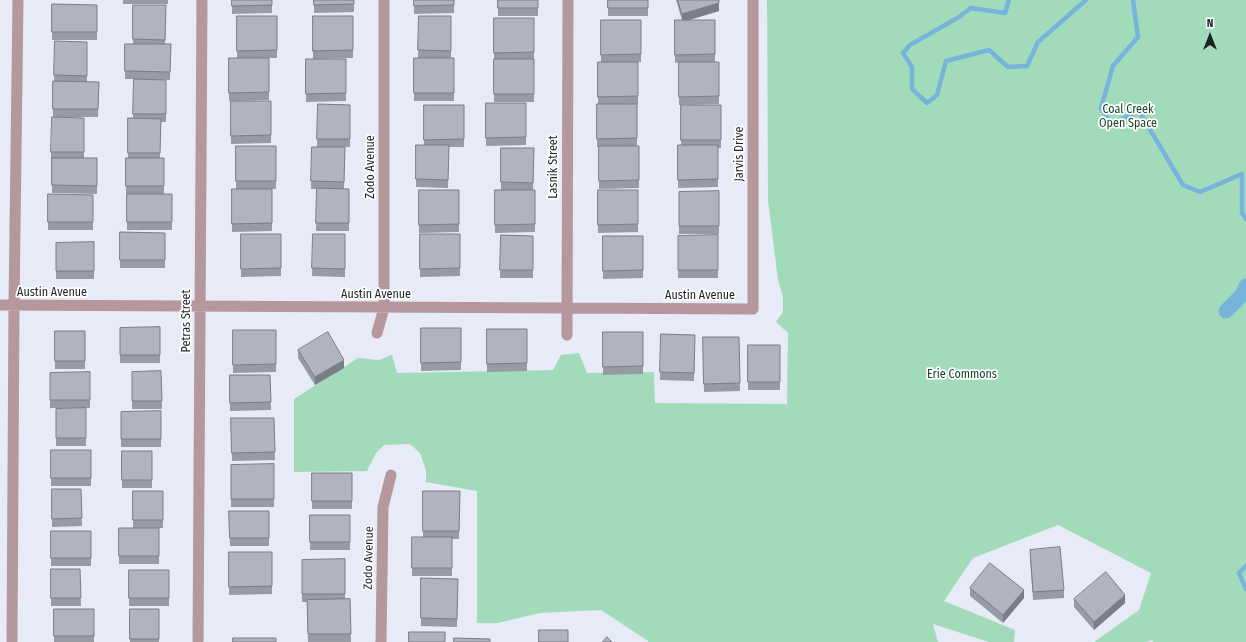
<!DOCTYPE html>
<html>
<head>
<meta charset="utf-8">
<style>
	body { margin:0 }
	#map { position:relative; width:1246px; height:642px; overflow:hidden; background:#e6ebf7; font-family:"Fira Sans Condensed",sans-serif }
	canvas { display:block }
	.north { position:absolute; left:1190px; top:16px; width:40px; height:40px; -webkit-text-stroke:3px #fff; paint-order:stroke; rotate:0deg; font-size:11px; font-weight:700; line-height:16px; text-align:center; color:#1f2125 }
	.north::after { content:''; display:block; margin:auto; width:14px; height:18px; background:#1f2125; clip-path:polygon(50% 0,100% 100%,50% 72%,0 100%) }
</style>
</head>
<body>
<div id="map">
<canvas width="1246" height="642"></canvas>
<div class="north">N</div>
</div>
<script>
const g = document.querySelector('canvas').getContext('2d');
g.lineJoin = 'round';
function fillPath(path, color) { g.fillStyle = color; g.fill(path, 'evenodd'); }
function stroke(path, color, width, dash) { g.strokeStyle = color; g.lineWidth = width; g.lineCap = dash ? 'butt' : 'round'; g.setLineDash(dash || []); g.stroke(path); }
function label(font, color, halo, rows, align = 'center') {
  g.font = font + ' "Fira Sans Condensed",sans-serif'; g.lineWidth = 3.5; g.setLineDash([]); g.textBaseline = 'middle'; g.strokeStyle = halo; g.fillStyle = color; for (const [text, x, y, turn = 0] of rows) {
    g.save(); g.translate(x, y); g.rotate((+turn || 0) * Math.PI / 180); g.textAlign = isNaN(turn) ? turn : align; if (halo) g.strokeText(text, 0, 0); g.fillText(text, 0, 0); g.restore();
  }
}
const green = new Path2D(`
	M767 0H1246V642H1153L1152 640 1147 642H1094L1139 610 1151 573 1058 525 973 558 944 601 1015 630 1014 642H989L933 624 938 642H648V641L601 610 540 613 498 623H477V491L426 482V470L420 453 410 444 384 445 376 453 367 471 294 472V399L358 358 379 360 392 355 397 373 553 370 561 355 579 353 587 373 654 372 655 403 787 404 788 333 776 322 783 312V297L778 280 768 200Z`);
const stream = new Path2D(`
	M1009 0 1005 13 971 8 959 17 910 45 903 53 912 67V89L927 103 937 95 946 61 989 50 1008 67 1027 66 1038 42 1086 0
	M1133 0 1138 37 1113 66 1101 108 1111 124 1139 111 1183 185 1200 192 1242 174V213L1246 219
	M1246 566 1239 573 1246 589`);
const canal = new Path2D(`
	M1226 311 1243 294 1246 286`);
const minor = new Path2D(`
	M0 305 753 309V0
	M377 333 384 308V0
	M567 335 568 0
	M12 642 14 306 18 0
	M198 642 202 0
	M381 642 383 507 391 475`);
const wall = new Path2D(`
	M123 0H168V4H123Z
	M232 0H272V13L232 14Z
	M314 0H354V12L314 13Z
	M414 0H454V13L414 14Z
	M498 0H538V16H498Z
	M608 0H648V16H608Z
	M676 0H719V11L689 20H715V62H719V104L679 105V62L675 63V20H682Z
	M52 4 97 5V40H52Z
	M133 5H166L165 44H171L170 80 149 79 166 80V122H161L160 158H164V194H172V230H127V194H126V158H128V118H133L134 79H125V44H133Z
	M237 16H277V58H269V100L229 101V58H237Z
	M313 16H353V58L313 59Z
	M419 16H451V58H454V101H414V58H418Z
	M494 18H534V102H494Z
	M601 20H641V62H638V104H637V146H639V188L599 189V147H597V104H598V62H601Z
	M55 41 87 42V82H99L98 117H53V81H54Z
	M306 59H346V101L306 102Z
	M231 101H271V143L231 144Z
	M486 103H526V145L486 146Z
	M318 104 350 105V147H317Z
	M424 105H464V147H449L448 188 416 187V145H424Z
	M681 105H721V148H718V187L678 188V145H681Z
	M84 118V158H97V194L52 193V160H51V152Z
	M236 146H276V189H256H272V231L232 232V189H236Z
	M312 147H345L344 189H349V231H316L317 189H311Z
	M501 148H534L533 190H535V232L495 233V190H501Z
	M419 190H459V232L419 233Z
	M598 190H638V232L598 233Z
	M719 191V234H679V192Z
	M48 194 93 195V230H48Z
	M120 232 165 233V268H120Z
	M241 234H281V276L241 277Z
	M313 234H345V277L312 276Z
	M420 234H460V276L420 277Z
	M501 235 533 236V278H500Z
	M718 235V278H678V236Z
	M603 236H643V278L603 279Z
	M94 242V279H56V243Z
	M160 327V363H120V328Z
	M421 328H461V370L421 371Z
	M487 329H527V371L487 372Z
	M233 330H276V372L233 373Z
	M55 331H85V369H55Z
	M603 332H643V374L603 375Z
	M661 334 695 335 694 381 660 380Z
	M703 337H739L740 391 704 392Z
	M748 345H780V390H748Z
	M298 350 344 368 315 385 298 358Z
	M161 371 162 409H132V372Z
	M90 372V408H50V373Z
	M230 375H270L271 410 230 411Z
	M86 408V446H56V409Z
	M161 411V447H121V412Z
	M231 418H274L275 460 232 461Z
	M51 450H91V486H51Z
	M122 451H152V488H122Z
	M274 464V507H231V465Z
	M312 473H352V509H312Z
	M52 489H81L82 526 52 527Z
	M133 491H163V528H133Z
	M423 491H460L459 539H452V576H412V537H423Z
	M229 511H269V546H230Z
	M310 515H350V550H310Z
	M119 528H159V564H119Z
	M51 531H91V566H51Z
	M1030 550 1064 590V598L1033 600 1030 558Z
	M229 552H272V594L229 595Z
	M345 559V599H350L351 642H308L307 602H302V560Z
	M51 569H80L81 606H51Z
	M129 570H169V606H129Z
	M421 578 458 579 457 627 421 626Z
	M970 588 1024 598 1003 623 970 596Z
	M1074 599 1125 603 1094 630 1074 607Z
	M54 609H94V642H54Z
	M130 609H159V642H130Z`);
const shadedWall = new Path2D(`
	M719 3V11L682 22V14Z
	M344 360V368L315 385V377Z
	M1024 590V598L1003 623V615Z
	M1125 595V603L1094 630V622Z`);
const building = new Path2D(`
	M232 0H272V5L232 6Z
	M314 0H354V4L314 5Z
	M414 0H454V5L414 6Z
	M498 0H538V8H498Z
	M608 0H648V8H608Z
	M678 0H719V3L682 14Z
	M52 4 97 5V32H52Z
	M133 5H166L165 40 133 39Z
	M237 16H277V50L237 51Z
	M313 16H353V50L313 51Z
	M419 16H451V51L418 50Z
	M494 18H534V52L494 53Z
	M601 20H641V54L601 55Z
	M675 20H715V54L675 55Z
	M55 41 87 42V76L54 75Z
	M125 44H171L170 72 125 71Z
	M229 58H269V92L229 93Z
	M414 58H454V93H414Z
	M306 59H346V93L306 94Z
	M494 59H534V94H494Z
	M598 62H638V96L598 97Z
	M679 62H719V96L679 97Z
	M134 79 166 80V114H133Z
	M53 81 99 82 98 109H53Z
	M231 101H271V135L231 136Z
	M486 103H526V137L486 138Z
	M318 104 350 105V139H317Z
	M597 104H637V138L597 139Z
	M424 105H464V139L424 140Z
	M681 105H721V140H681Z
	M52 117 84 118V152H51Z
	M128 118 161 119 160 153H128Z
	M416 145H449L448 180 416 179Z
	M678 145H718V179L678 180Z
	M236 146H276V181H236Z
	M599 146H639V180L599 181Z
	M312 147H345L344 182 311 181Z
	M501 148H534L533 183 501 182Z
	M52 158H97V186L52 185Z
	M126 158H164V186H126Z
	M317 188 349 189V223H316Z
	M232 189H272V223L232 224Z
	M419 190H459V224L419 225Z
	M495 190H535V224L495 225Z
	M598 190H638V224L598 225Z
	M719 191V226H679V192Z
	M48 194 93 195V222H48Z
	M127 194H172V222H127Z
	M120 232 165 233V260H120Z
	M241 234H281V268L241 269Z
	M313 234H345V269L312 268Z
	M420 234H460V268L420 269Z
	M501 235 533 236V270H500Z
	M718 235V270H678V236Z
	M603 236H643V270L603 271Z
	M94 242V271H56V243Z
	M160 327V355H120V328Z
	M421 328H461V362L421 363Z
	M487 329H527V363L487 364Z
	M233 330H276V364L233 365Z
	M55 331H85V361H55Z
	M328 332 344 360 315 377 298 350Z
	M603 332H643V366L603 367Z
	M661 334 695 335 694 373 660 372Z
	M703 337H739L740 383 704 384Z
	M748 345H780V382H748Z
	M161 371 162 401H132V372Z
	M90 372V400H50V373Z
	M230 375H270L271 402 230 403Z
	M86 408V438H56V409Z
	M161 411V439H121V412Z
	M231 418H274L275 452 232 453Z
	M51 450H91V478H51Z
	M122 451H152V480H122Z
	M274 464V499H231V465Z
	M312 473H352V501H312Z
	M52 489H81L82 518 52 519Z
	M133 491H163V520H133Z
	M423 491H460L459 531H423Z
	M229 511H269V538H230Z
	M310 515H350V542H310Z
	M119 528H159V556H119Z
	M51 531H91V558H51Z
	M412 537H452V568H412Z
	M1060 547 1064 590 1033 592 1030 550Z
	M229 552H272V586L229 587Z
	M345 559V594H302V560Z
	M990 563 1024 590 1003 615 970 588Z
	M51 569H80L81 598H51Z
	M129 570H169V598H129Z
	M1106 572 1125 595 1094 622 1074 599Z
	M421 578 458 579 457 619 421 618Z
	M350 599 351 634H308L307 600Z
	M54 609H94V636H54Z
	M130 609H159V639H130Z
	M539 630H568V642H539Z
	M409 632H445V642H409Z
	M607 637 612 642H603Z
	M233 638H276V642H233Z
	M454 638 490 639V642H454Z`);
const parkNames = [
	["Coal Creek",1128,110],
	["Open Space",1128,124],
	["Erie Commons",962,375]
];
const streetNames = [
	["Jarvis Drive",740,154,-90],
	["Zodo Avenue",371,167,-90],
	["Lasnik Street",554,167,-90],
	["Austin Avenue",52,293],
	["Austin Avenue",376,295],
	["Austin Avenue",700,296],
	["Petras Street",187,321,-90],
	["Zodo Avenue",369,558,-89]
];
fillPath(green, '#a2dbba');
stroke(stream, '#77b4db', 4.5);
stroke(canal, '#77b4db', 15);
stroke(minor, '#b6979b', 11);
fillPath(wall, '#969ba4');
fillPath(shadedWall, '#7a7e86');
fillPath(building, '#afb4bf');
stroke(building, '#7a7e86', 1);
label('12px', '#15482f', '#fff', parkNames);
label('12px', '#1f2125', '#fff', streetNames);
</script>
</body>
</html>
